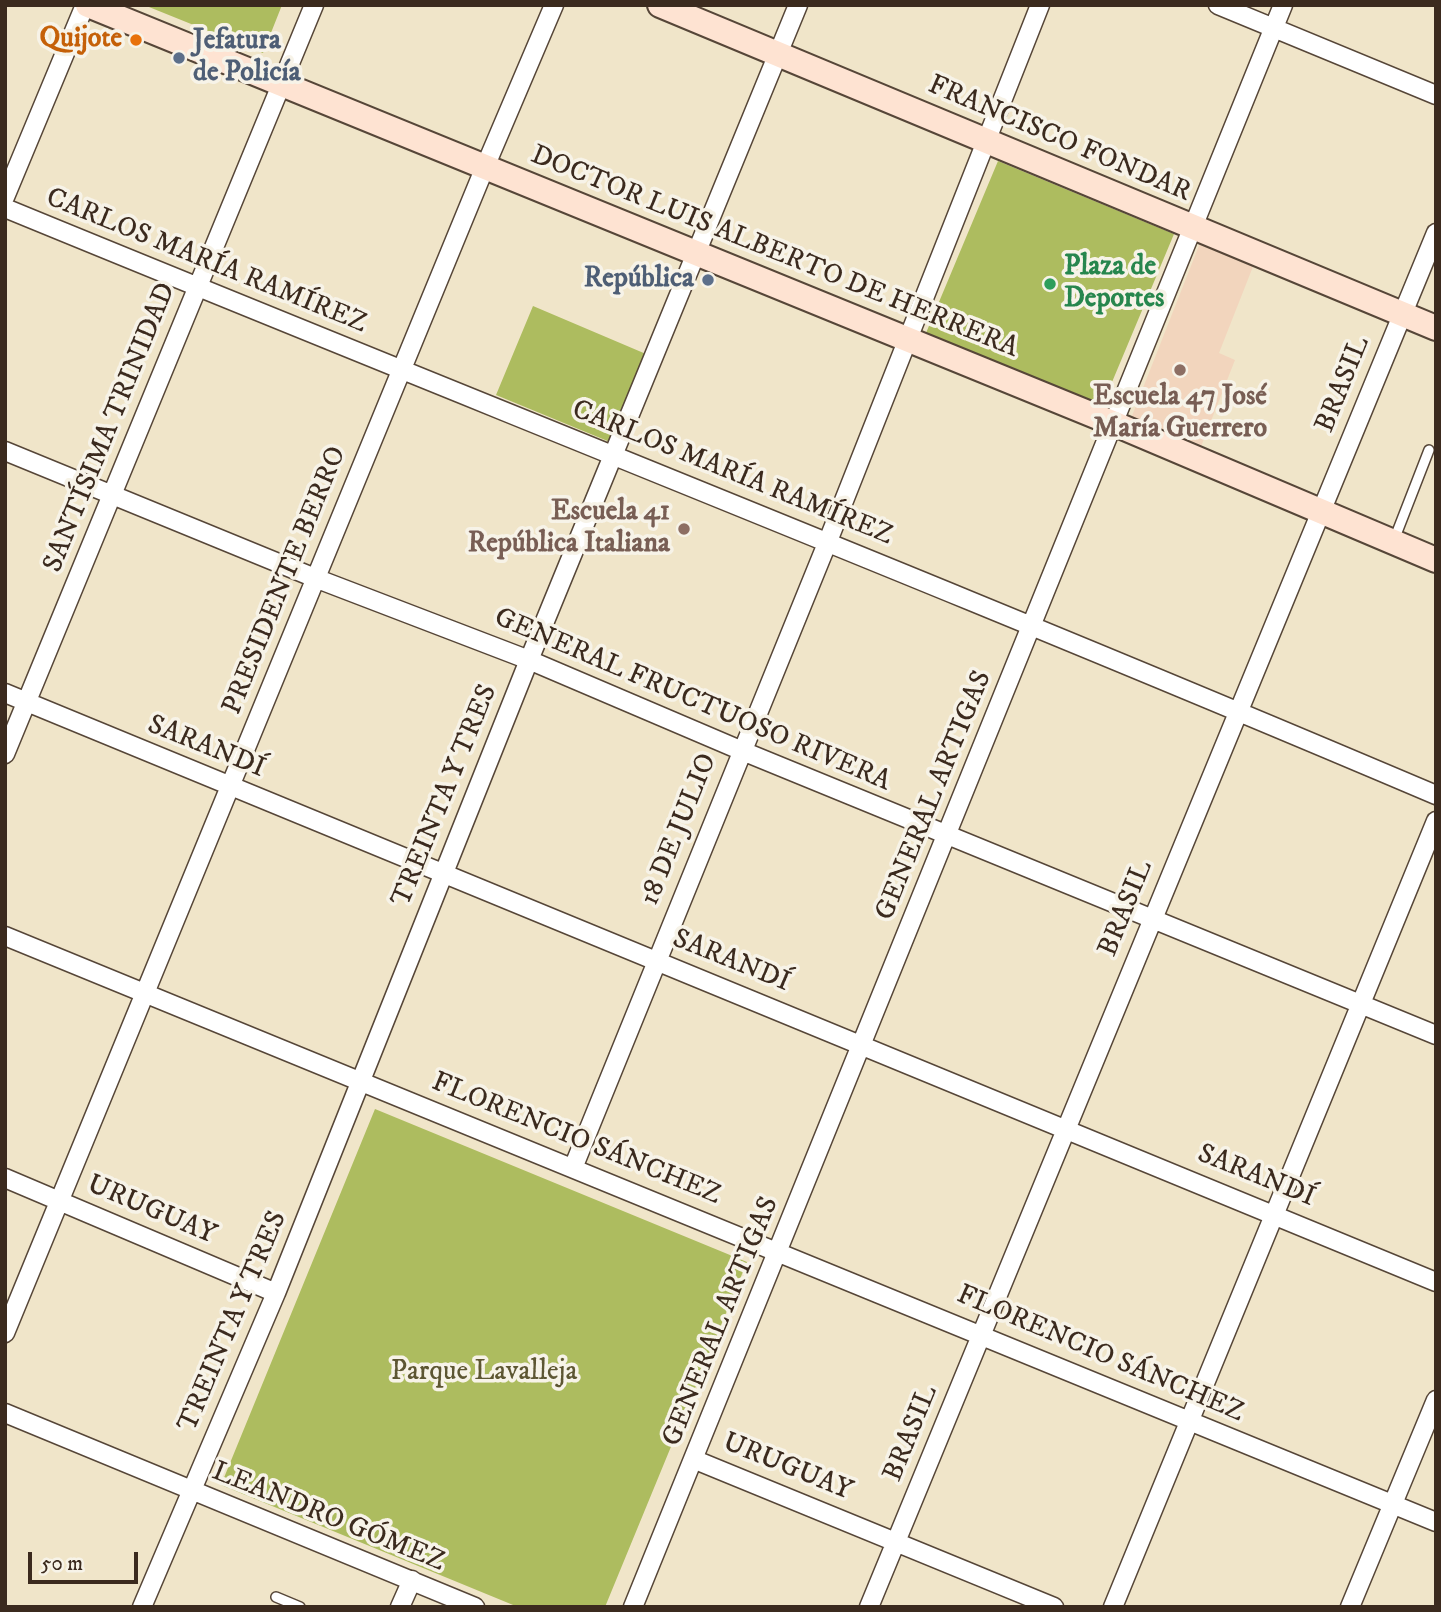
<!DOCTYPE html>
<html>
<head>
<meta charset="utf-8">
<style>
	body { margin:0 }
	#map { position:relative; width:1441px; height:1612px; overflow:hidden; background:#f0e5c9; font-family:"IM FELL DW Pica",serif }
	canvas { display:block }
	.frame { position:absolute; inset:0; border:7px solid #3b2a1e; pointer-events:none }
	.scale { position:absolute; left:28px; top:1552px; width:110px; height:32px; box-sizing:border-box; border:4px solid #3b2a1e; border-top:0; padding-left:9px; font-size:21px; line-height:24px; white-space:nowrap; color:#3b2a1e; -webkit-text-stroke:5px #f7f3e8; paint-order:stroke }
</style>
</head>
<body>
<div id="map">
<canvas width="1441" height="1612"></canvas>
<div class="frame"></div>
<div class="scale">50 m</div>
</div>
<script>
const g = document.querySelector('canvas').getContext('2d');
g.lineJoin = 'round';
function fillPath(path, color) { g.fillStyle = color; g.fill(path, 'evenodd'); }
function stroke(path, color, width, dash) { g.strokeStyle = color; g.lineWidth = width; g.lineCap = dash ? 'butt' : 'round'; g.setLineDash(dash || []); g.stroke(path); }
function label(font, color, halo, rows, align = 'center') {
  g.font = font + ' "IM FELL DW Pica",serif'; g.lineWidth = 7; g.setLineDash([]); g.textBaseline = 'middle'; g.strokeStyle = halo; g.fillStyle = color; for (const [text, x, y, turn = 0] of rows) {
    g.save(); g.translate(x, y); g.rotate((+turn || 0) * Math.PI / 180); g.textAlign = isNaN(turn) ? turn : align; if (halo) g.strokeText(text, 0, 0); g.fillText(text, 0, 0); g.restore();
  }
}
const built = new Path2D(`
	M1200 243 1254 264 1219 353 1235 360 1200 449 1130 421Z`);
const green = new Path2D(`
	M144 5H282L263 53Z
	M998 161 1174 234 1102 406 926 333Z
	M533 306 646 354 610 442 496 395Z
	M375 1109 747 1262 605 1607H518L221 1485Z`);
const lane = new Path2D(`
	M1394 540 1429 450
	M276 1597 300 1607`);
const street = new Path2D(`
	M1218 5 1436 95
	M5 197 85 5
	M5 208C482 404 961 593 1436 795
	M5 451 315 578 529 660 740 750 1436 1035
	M5 693 1436 1282
	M5 754 314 5
	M5 936 1436 1522
	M573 1168 828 541 1040 5
	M5 1178 276 1293
	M5 1333 485 167 554 5
	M5 1413 475 1607
	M693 1459 1054 1607
	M142 1607 276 1293 529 660 798 5
	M400 1607 412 1580
	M633 1607 1283 5
	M869 1607 1436 233
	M1113 1607 1436 821
	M1350 1607 1436 1400`);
const secondary = new Path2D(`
	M88 5 1115 424 1436 560
	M660 5 1436 328`);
const markers = [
	[136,40,7,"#e8710a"],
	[179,58,7,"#5c6f8a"],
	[708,280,7,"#5c6f8a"],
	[1050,284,7,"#2e9e5b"],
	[1180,370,7,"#8d6e63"],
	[684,529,7,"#8d6e63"]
];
const foodNames = [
	["Quijote",122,40]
];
const serviceNames = [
	["Jefatura",193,42],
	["de Policía",193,74],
	["República",694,280,"right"]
];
const streetNames = [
	["FRANCISCO FONDAR",1059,140,23],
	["DOCTOR LUIS ALBERTO DE HERRERA",774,253,22],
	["CARLOS MARÍA RAMÍREZ",206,262,22],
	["BRASIL",1344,385,-68],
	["SANTÍSIMA TRINIDAD",111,428,-68],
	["CARLOS MARÍA RAMÍREZ",732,474,22],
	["PRESIDENTE BERRO",286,581,-68],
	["GENERAL FRUCTUOSO RIVERA",692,701,23],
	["SARANDÍ",206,748,22],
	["TREINTA Y TRES",446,796,-68],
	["GENERAL ARTIGAS",935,796,-68],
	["18 DE JULIO",680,830,-68],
	["BRASIL",1127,909,-68],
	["SARANDÍ",731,962,22],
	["FLORENCIO SÁNCHEZ",576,1140,22],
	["SARANDÍ",1256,1177,22],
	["URUGUAY",151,1211,23],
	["TREINTA Y TRES",234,1322,-67],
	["GENERAL ARTIGAS",722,1322,-68],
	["FLORENCIO SÁNCHEZ",1100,1355,23],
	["BRASIL",912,1434,-68],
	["URUGUAY",787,1468,22],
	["LEANDRO GÓMEZ",328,1518,22]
];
const leisureNames = [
	["Plaza de",1064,268],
	["Deportes",1064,300]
];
const educationNames = [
	["Escuela 47 José",1180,398],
	["María Guerrero",1180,430],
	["Escuela 41",670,513,"right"],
	["República Italiana",670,545,"right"]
];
const parkNames = [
	["Parque Lavalleja",484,1373]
];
fillPath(built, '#f2d5bd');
fillPath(green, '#adbc5f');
stroke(lane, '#564638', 12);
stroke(street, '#564638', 21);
stroke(secondary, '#564638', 28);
stroke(lane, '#fff', 9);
stroke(street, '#fff', 18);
stroke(secondary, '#fee3d2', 24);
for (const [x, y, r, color] of markers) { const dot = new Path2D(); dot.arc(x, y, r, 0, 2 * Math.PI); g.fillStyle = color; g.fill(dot); stroke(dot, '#f7f3e8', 2.5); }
label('bold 28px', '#c56008', '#f7f3e8', foodNames, 'right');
label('bold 28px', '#4e5e75', '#f7f3e8', serviceNames, 'left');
label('28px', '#3b2a1e', '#f7f3e8', streetNames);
label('bold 28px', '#27864d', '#f7f3e8', leisureNames, 'left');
label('bold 28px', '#785e54', '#f7f3e8', educationNames);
label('28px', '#5d5632', '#f7f3e8', parkNames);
</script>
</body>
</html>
